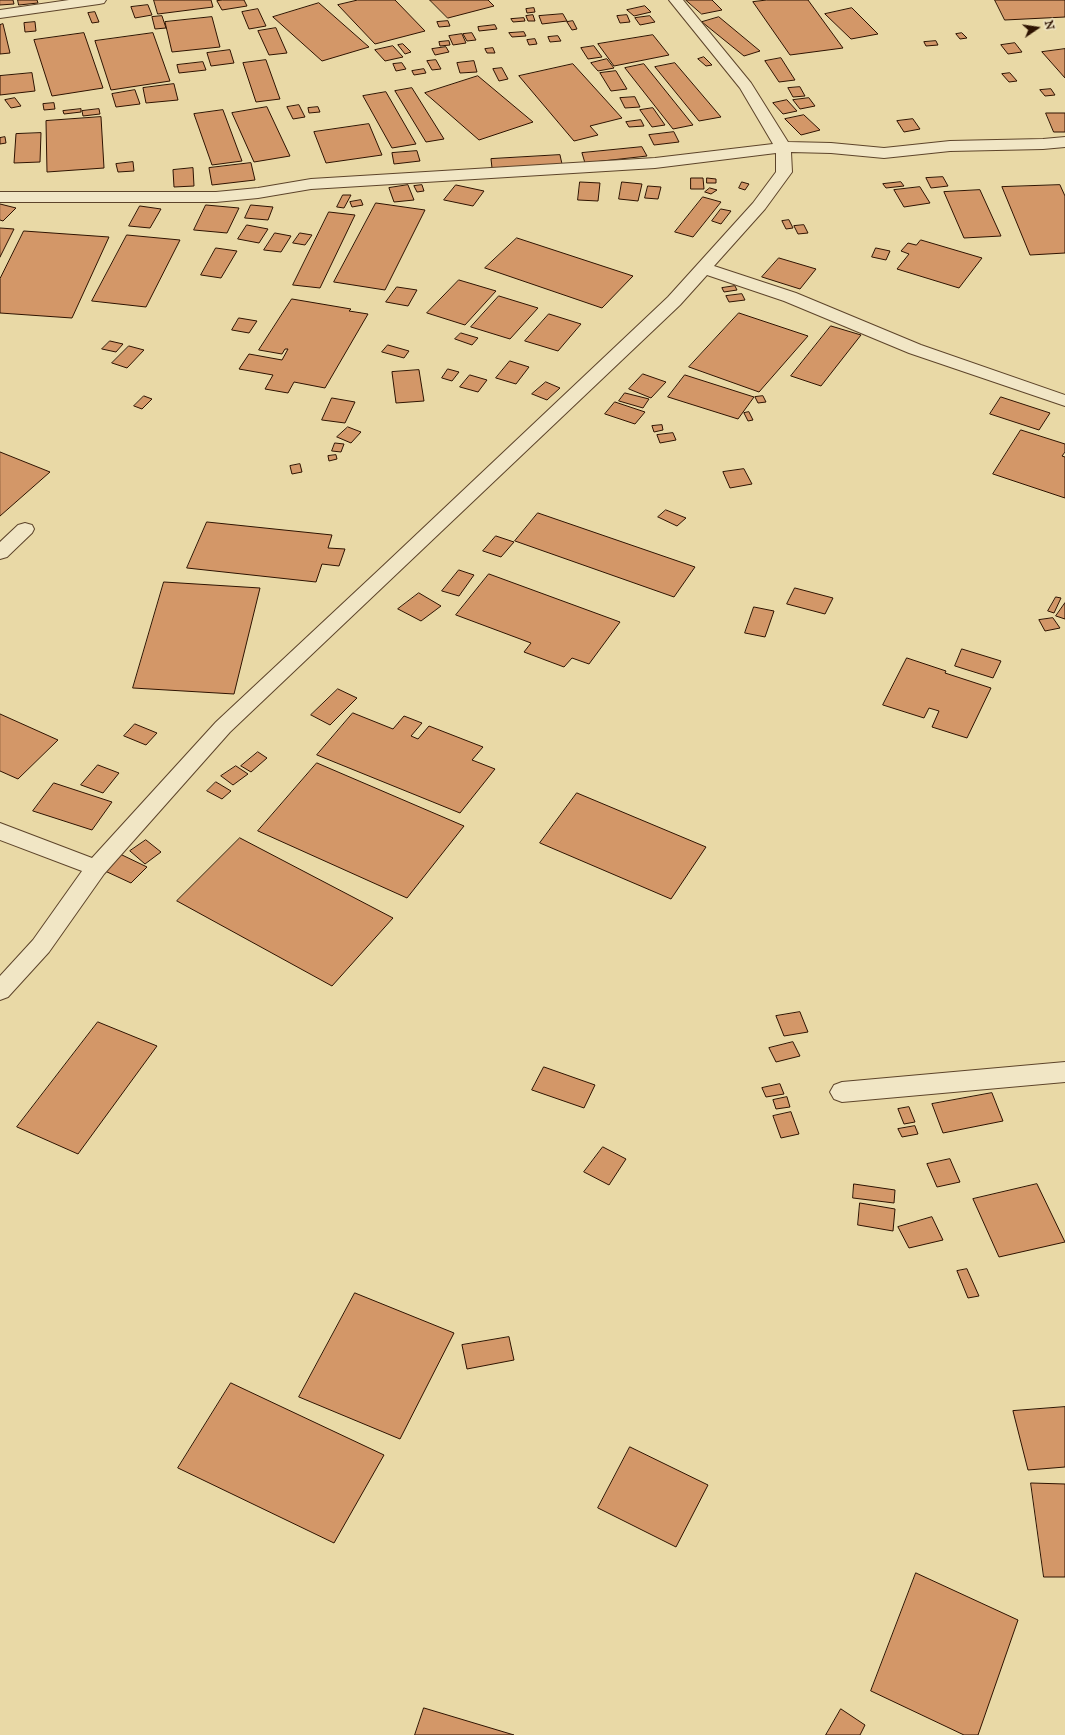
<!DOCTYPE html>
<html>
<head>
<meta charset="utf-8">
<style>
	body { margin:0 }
	#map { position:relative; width:1065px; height:1735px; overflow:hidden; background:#e9d9a6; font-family:"IM FELL Great Primer",serif }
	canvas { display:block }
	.north { position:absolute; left:1017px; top:8px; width:40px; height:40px; -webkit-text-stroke:3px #f1e6c5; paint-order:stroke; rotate:77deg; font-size:11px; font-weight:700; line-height:16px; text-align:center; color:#2e1301 }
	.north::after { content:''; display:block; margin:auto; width:14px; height:18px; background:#2e1301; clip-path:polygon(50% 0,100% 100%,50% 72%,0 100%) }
</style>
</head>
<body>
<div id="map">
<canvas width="1065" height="1735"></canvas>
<div class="north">N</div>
</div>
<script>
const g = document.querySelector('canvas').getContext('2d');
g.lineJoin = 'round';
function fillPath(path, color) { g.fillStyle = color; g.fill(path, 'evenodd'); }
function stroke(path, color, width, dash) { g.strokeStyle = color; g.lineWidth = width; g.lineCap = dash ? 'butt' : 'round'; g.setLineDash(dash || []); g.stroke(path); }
const building = new Path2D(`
	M0 0H13L14 4 0 5Z
	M18 0H37L38 3 19 5Z
	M154 0H211L213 7 158 14Z
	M223 0H244L247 6 222 10 217 1Z
	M358 0H395L425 31 375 44 338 5Z
	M430 0H488L494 6 448 18Z
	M686 0H712L722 10 702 14Z
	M767 0H808L843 48 790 55 753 2Z
	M995 0H1065V17L1005 20Z
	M319 3 369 47 322 61 273 17Z
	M148 5 152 15 135 18 131 7Z
	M645 6 651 12 634 16 627 10Z
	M534 8 535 12 527 13 526 9Z
	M852 8 878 34 851 39 825 14Z
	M258 9 266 26 249 29 242 12Z
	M95 12 99 22 92 23 88 13Z
	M563 14 567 21 542 24 539 16Z
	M533 15 535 21H528L526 16Z
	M627 15 630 22 620 23 617 16Z
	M162 16 166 28 155 29 152 17Z
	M650 16 655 22 640 25 635 18Z
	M212 17 220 47 172 52 165 22Z
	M719 17 760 51 744 56 702 22Z
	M524 18 525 21 513 22 511 19Z
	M448 21 450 26 439 27 437 22Z
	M573 21 577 29 572 30 567 22Z
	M35 22 36 31 25 32 24 23Z
	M3 24 10 53 0 54V25Z
	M495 25 497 29 479 31 478 27Z
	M276 28 287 53 269 55 258 31Z
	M524 32 526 36 512 37 509 33Z
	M84 33 103 88 52 96 34 40Z
	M153 33 170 81 111 90 95 41Z
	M472 33 476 40 467 41 463 34Z
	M962 33 967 38 960 39 956 34Z
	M462 34 466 43 453 45 449 36Z
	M653 35 669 55 614 66 598 44Z
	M558 36 561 41 550 42 548 37Z
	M535 39 537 44 529 45 527 40Z
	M449 41 450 45 440 46 439 42Z
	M936 41 938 45 926 46 924 42Z
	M1015 43 1022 52 1008 54 1001 45Z
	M403 44 411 52 405 54 398 45Z
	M393 46 403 57 385 61 375 50Z
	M594 46 602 57 588 59 581 48Z
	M446 47 449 52 435 55 432 49Z
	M493 48 495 53H487L485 49Z
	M1065 49V78L1042 52Z
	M230 50 234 63 211 66 207 53Z
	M704 57 712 65 706 66 698 59Z
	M781 58 795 80 779 82 765 61Z
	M607 59 614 68 598 71 591 63Z
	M266 60 280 99 256 102 243 63Z
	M436 60 441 69 432 70 427 61Z
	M474 61 477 72 460 73 457 63Z
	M203 62 206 70 179 73 177 65Z
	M402 63 406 69 396 71 393 64Z
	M675 63 721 117 699 121 655 67Z
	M573 64 622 118 590 126 598 135 574 141 519 76Z
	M644 64 693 125 673 129 625 68Z
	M502 68 508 79 499 81 493 69Z
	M424 69 426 73 414 75 412 71Z
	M616 71 627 89 611 91 600 73Z
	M32 73 35 91 0 95V76Z
	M1010 73 1017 81 1009 82 1002 74Z
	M478 76 533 122 479 140 425 93Z
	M174 84 178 100 146 103 143 88Z
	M800 87 805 96 793 97 788 88Z
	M412 88 444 139 426 142 395 91Z
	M1051 89 1055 95 1045 96 1040 90Z
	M135 90 140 104 116 107 112 94Z
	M386 92 416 144 392 148 363 96Z
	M635 97 640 107 625 108 620 98Z
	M15 98 21 106 11 108 5 100Z
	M809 98 815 106 800 109 793 100Z
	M787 100 797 111 783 114 773 103Z
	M54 103 55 109 44 110 43 104Z
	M299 105 305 117 293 119 287 107Z
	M267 107 290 156 254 162 232 113Z
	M318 107 320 112 309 113 308 108Z
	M653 108 665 125 652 127 640 110Z
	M81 109V112L64 114 63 111Z
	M99 109 100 114 83 116 82 111Z
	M223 110 242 161 212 165 194 114Z
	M1046 113H1065V132H1054Z
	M804 115 820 130 801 135 785 119Z
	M101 117 104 168 47 172 46 121Z
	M913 119 920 129 904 132 897 121Z
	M641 120 644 126 629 127 626 122Z
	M369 124 382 155 326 163 314 132Z
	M674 132 679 142 654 145 649 135Z
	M41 133 40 162 14 163 16 134Z
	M5 137 6 143 0 144V138Z
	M642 147 647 156 585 163 582 153Z
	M417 151 420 161 394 164 392 153Z
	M560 155 562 164 492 168 491 159Z
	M133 162 134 171 118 172 116 164Z
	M251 163 255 180 212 185 209 168Z
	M193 168 194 186 174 187 173 170Z
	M943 177 948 186 931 188 926 178Z
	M691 178H703L704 189H691Z
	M707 178 716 179V183H707Z
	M580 182 600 183 598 201 578 200Z
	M622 182 642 184 638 201 619 199Z
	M742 182 749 184 745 190 739 188Z
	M901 182 904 186 886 188 883 184Z
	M408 185 414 200 394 202 389 188Z
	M422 185 424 191 417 192 414 186Z
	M456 185 484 191 473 206 444 200Z
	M1060 185 1065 196V253L1030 255 1002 187Z
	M648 186 661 187 658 199 645 198Z
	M920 187 930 203 904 207 894 190Z
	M710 188 717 190 711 194 705 192Z
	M980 190 1001 236 964 238 944 192Z
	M343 195H351L344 208 337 207Z
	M703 197 721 202 693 237 675 232Z
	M361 200 363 205 352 207 350 202Z
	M376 203 425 210 385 290 334 282Z
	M0 204 16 208 3 221 0 220Z
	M206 205 239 208 227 233 194 230Z
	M251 205 273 207 268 220 245 218Z
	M140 206 161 209 150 228 129 226Z
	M721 209 731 211 721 224 712 221Z
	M329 212 355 215 320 288 293 285Z
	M789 220 793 228 786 229 782 221Z
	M247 225 268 229 259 243 238 239Z
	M804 225 808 233 798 234 794 226Z
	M0 228 14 229 0 257Z
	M24 231 109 237 72 318 0 313V279Z
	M275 233 291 236 281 252 264 250Z
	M300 233 312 235 305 245 293 243Z
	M127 235 180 240 146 307 92 301Z
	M517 238 633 276 602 308 485 268Z
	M921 240 982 258 959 288 897 269 909 254 901 251 908 243 916 245Z
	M216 248 237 251 221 278 201 275Z
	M876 248 890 251 886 260 872 257Z
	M779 258 816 269 800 289 762 277Z
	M459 280 496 291 465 325 427 313Z
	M735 286 737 290 724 292 722 288Z
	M397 287 417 290 408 306 386 302Z
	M742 294 745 300 729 302 726 296Z
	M499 296 538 308 510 339 471 327Z
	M292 299 351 309 349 311 368 314 325 388 294 382 288 393 265 389 273 375 239 369 249 354 282 360 288 349H285L282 354 259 350Z
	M739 313 808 336 759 392 689 367Z
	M549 314 581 324 558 351 525 341Z
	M239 318 257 321 249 333 232 330Z
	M831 326 861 335 821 386 791 376Z
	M461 333 478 338 472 345 455 339Z
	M110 341 123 344 116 352 102 349Z
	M388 345 409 351 404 358 382 352Z
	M129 346 144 350 127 368 112 363Z
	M510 361 529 367 516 384 496 378Z
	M448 369 459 372 452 381 442 378Z
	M419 370 424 401 396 403 392 372Z
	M643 374 666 382 651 398 629 389Z
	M470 375 487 380 478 392 460 387Z
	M685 375 754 397 738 419 668 397Z
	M546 382 560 388 547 400 532 394Z
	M625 393 649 399 643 408 619 401Z
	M144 396 152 399 142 409 134 406Z
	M763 396 766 402 758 403 755 397Z
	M1001 397 1050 413 1039 430 990 414Z
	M332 398 355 402 345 423 322 420Z
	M615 402 645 412 635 424 605 414Z
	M749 412 753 420 748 421 744 413Z
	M662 425 663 430 654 432 652 426Z
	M348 427 361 432 351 443 337 437Z
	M1021 430 1065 444V452L1062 456 1065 457V498L993 474Z
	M673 433 676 440 660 443 657 435Z
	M335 443 344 444 341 452 332 451Z
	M0 452 50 472 0 516Z
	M336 455 337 459 329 461 328 456Z
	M300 464 302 472 292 474 290 466Z
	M744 469 752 484 730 488 723 472Z
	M666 510 686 518 677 526 658 517Z
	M538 513 695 567 674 597 515 541Z
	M207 522 332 535 328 548 345 549 339 566 322 564 316 582 187 568Z
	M496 536 514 542 501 557 483 551Z
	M459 570 474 575 459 596 442 591Z
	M489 574 620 622 589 664 572 658 564 667 524 652 531 643 456 615Z
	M164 582 260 588 234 694 133 688Z
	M795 588 833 598 825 614 787 604Z
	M419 593 441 606 421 621 398 609Z
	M1056 597 1061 598 1054 613 1048 611Z
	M1065 603V619L1056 616Z
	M754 607 774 611 765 637 745 633Z
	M1053 618 1060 628 1045 631 1039 620Z
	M962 649 1001 661 993 678 955 666Z
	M907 658 946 671 945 673 991 688 967 738 932 727 939 711 929 708 924 718 883 705Z
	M338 689 357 698 330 725 311 715Z
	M353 713 393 729 404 716 422 723 411 736 418 739 429 726 483 747 472 760 495 769 460 813 317 755Z
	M0 714 58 740 18 779 0 771Z
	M135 724 157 733 146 745 124 736Z
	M258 752 267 758 251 772 241 766Z
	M317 763 464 826 407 898 258 831Z
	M98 765 119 773 103 793 81 785Z
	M236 766 248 774 233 785 221 776Z
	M216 782 231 791 222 799 207 791Z
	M54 783 112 802 92 830 33 811Z
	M577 793 706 847 671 899 540 843Z
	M240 838 393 918 332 986 177 901Z
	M146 840 161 852 145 864 130 851Z
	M120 854 147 867 131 883 105 871Z
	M800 1012 808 1032 784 1036 776 1016Z
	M98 1022 157 1046 78 1154 17 1127Z
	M793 1042 800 1056 776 1062 769 1048Z
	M544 1067 595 1085 584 1108 532 1090Z
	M780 1084 784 1094 766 1097 762 1088Z
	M992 1093 1003 1121 943 1133 932 1104Z
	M787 1097 790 1107 776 1109 773 1100Z
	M909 1107 915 1122 904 1124 898 1109Z
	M791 1112 799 1134 781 1138 773 1116Z
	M915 1126 918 1134 902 1137 898 1129Z
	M603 1147 626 1159 609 1185 584 1172Z
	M950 1159 960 1182 937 1187 927 1164Z
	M854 1184 895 1190 894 1203 853 1198Z
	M1037 1184 1065 1242 999 1257 973 1199Z
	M860 1203 895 1209 893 1231 858 1225Z
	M932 1217 943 1240 909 1248 898 1227Z
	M967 1269 979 1296 968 1298 957 1271Z
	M355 1293 454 1333 400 1439 299 1397Z
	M509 1337 514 1360 467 1369 462 1345Z
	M231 1383 384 1455 334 1543 178 1468Z
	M1065 1407V1467L1028 1470 1013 1411Z
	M630 1447 708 1485 676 1547 598 1508Z
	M1031 1483 1065 1484V1577H1044Z
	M916 1573 1018 1620 978 1735H964L871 1691Z
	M424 1708 514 1735H415Z
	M841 1709 865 1725 860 1735H826Z`);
const minor = new Path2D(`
	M69 0H106L104 3 99 4 0 18V10Z
	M669 0H683L751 83 788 142 831 143 884 148 950 141 1043 139 1065 137V147L1043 149 950 151 884 158 831 153 791 152 792 172 765 209 714 266 796 293 921 345 1065 395V406L909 353 784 301 707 275 680 305 230 732 104 874 49 952 8 997 0 1000V976L33 940 82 871 0 840V823L92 858 216 722 383 566 668 297 753 203 776 172V153L655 168 311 189 258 198 216 202H0V192H216L258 188 311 179 655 158 773 144 740 88Z
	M25 523 32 525 34 529 32 533 7 557 0 559V542L18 525Z
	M1065 1062V1082L842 1102 834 1099 830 1092 834 1085 842 1082Z`);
fillPath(building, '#d39768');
stroke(building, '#2e1301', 1);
stroke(minor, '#5d442a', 2);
fillPath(minor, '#f1e6c5');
</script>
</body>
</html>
